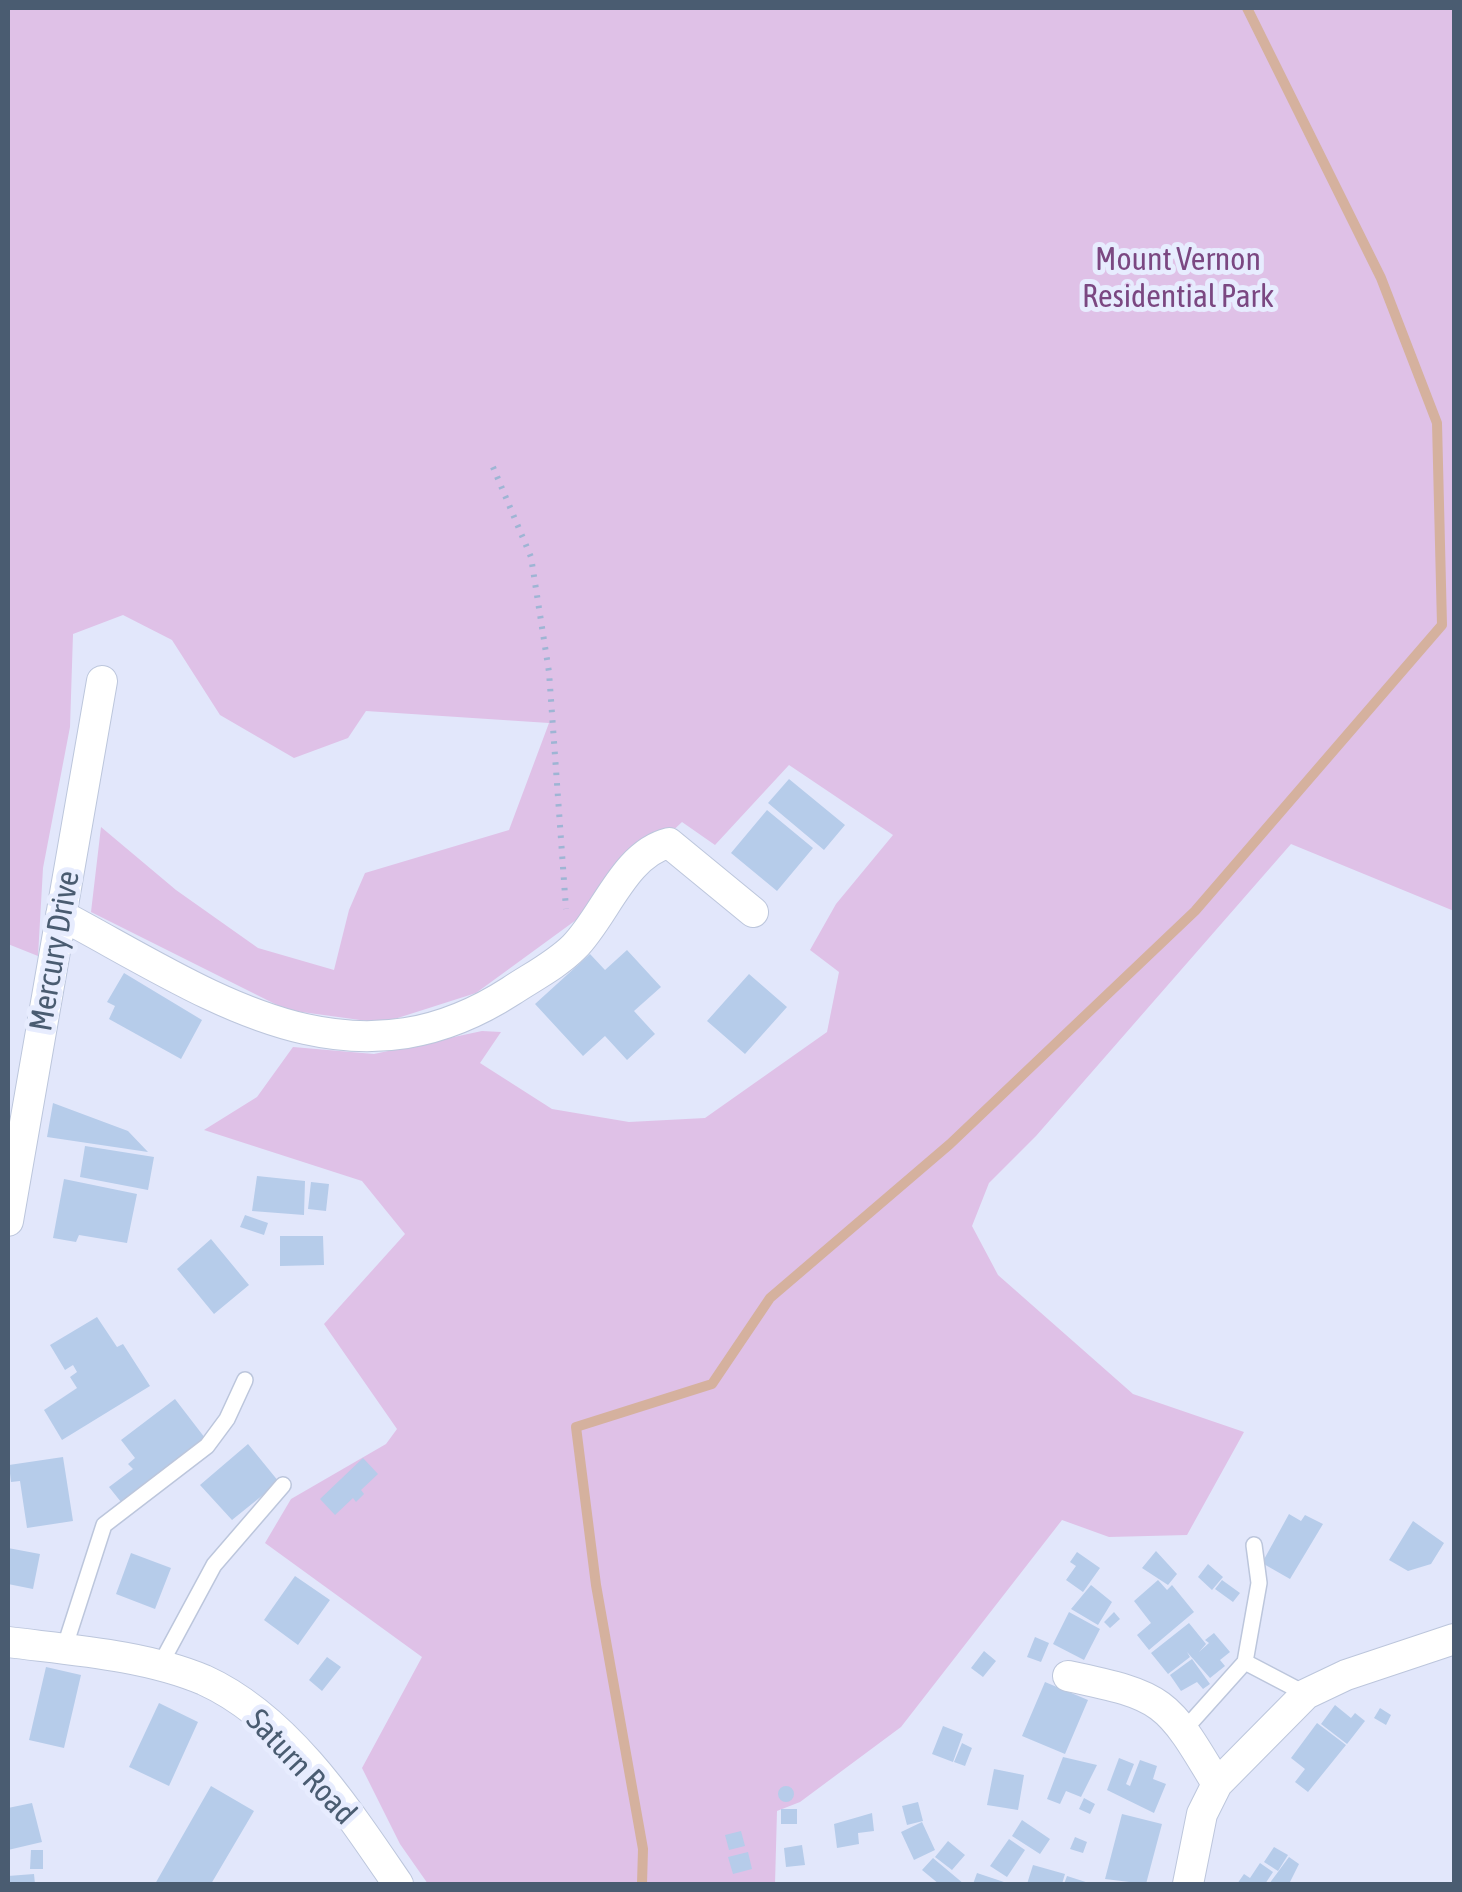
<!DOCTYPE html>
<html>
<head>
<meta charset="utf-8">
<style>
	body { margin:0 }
	#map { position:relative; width:1462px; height:1892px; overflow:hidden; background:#e2e7fb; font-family:"Asap Condensed",sans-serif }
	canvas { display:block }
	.frame { position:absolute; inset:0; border:10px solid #4a5c71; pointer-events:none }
</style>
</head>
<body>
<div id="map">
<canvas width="1462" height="1892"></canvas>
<div class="frame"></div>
</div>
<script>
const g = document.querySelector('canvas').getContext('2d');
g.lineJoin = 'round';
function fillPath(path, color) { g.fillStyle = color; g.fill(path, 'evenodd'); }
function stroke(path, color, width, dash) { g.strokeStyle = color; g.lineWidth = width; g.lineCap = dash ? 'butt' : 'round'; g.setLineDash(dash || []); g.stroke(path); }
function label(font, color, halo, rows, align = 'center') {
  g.font = font + ' "Asap Condensed",sans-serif'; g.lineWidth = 10; g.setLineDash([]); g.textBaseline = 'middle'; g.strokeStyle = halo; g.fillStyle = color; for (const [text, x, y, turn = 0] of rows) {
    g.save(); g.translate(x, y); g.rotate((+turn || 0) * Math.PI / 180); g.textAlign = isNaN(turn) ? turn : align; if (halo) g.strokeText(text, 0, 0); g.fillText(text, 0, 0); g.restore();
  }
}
const green = new Path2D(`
	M8 8H1454V911L1291 844 1036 1136 989 1183 972 1226 998 1275 1133 1394 1244 1432 1187 1535 1109 1537 1062 1520 901 1727 800 1802 777 1811 775 1884H428L400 1844 362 1768 422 1657 265 1543 291 1499 386 1444 397 1429 324 1324 405 1234 362 1181 204 1130 257 1097 293 1047 374 1054 482 1031 501 1032 480 1063 552 1109 629 1122 705 1118 827 1032 839 972 810 950 836 904 893 835 789 765 715 845 682 822 587 912 476 993 382 1023 287 1010 91 912 101 827 176 890 258 948 334 970 349 910 365 873 509 830 549 723 366 711 348 738 294 758 220 715 172 640 123 615 73 634 70 727 43 868 38 956 8 944Z`);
const stream = new Path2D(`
	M642 1884 643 1849 596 1585 576 1427 712 1384 770 1298 950 1144 1195 911 1442 625 1437 423 1381 278 1247 8`);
const building = new Path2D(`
	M789 779 845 825 824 850 768 803Z
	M767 810 813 848 777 891 731 853Z
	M627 950 661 987 634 1011 655 1034 627 1060 605 1036 583 1056 535 1004 590 954 605 970Z
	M124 973 202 1020 181 1059 109 1019 115 1006 107 1002Z
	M749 974 787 1007 745 1054 707 1021Z
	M53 1103 128 1131 148 1152 47 1137Z
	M85 1146 154 1157 148 1190 80 1177Z
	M257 1176 305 1181 304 1215 252 1211Z
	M64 1179 137 1194 127 1243 79 1235 76 1242 53 1238Z
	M311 1182 329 1184 326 1211 308 1209Z
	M245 1215 268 1223 264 1235 240 1227Z
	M280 1236H323L324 1265 280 1266Z
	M211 1239 249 1285 214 1314 177 1269Z
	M97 1317 117 1347 123 1344 150 1386 62 1440 44 1410 77 1388 70 1377 77 1372 73 1365 65 1370 50 1345Z
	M175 1399 205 1438 121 1502 109 1487 133 1469 128 1464 135 1458 121 1440Z
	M248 1444 279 1482 232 1520 200 1485Z
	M63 1457 73 1521 27 1528 20 1481 11 1482 9 1465Z
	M363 1458 378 1474 361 1490 364 1494 356 1502 353 1498 335 1515 320 1499Z
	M1289 1514 1301 1521 1305 1515 1323 1524 1290 1579 1262 1563Z
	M1413 1521 1444 1543 1431 1564 1408 1571 1389 1560Z
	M8 1548 40 1554 33 1589 8 1584Z
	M1156 1551 1177 1574 1168 1585 1142 1568Z
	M1077 1552 1100 1568 1083 1592 1066 1580 1076 1566 1070 1562Z
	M131 1553 171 1568 155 1609 116 1594Z
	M1208 1564 1223 1577 1212 1590 1198 1577Z
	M295 1576 330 1600 298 1645 264 1620Z
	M1158 1580 1167 1590 1172 1585 1194 1612 1149 1650 1137 1635 1151 1623 1134 1601Z
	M1222 1580 1240 1593 1233 1602 1215 1589Z
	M1091 1585 1112 1602 1098 1625 1071 1609Z
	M1069 1612 1100 1629 1084 1660 1053 1644Z
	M1114 1612 1120 1619 1110 1628 1104 1622Z
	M1189 1623 1206 1644 1199 1652 1209 1643 1205 1640 1214 1633 1230 1652 1220 1660 1225 1666 1210 1678 1187 1652 1190 1657 1168 1674 1151 1653Z
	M1035 1637 1049 1643 1041 1662 1027 1657Z
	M984 1651 996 1661 983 1677 971 1668Z
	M327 1657 341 1667 322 1691 309 1680Z
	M1192 1659 1210 1684 1203 1689 1197 1682 1181 1691 1170 1675Z
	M46 1667 81 1675 64 1748 29 1740Z
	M1045 1682 1088 1700 1065 1754 1022 1736Z
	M159 1703 198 1722 169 1786 129 1767Z
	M1335 1705 1351 1718 1355 1713 1365 1721 1347 1744 1321 1724Z
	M1380 1708 1391 1715 1386 1725 1374 1718Z
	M1317 1723 1346 1745 1308 1792 1295 1782 1305 1769 1291 1758Z
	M943 1726 963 1734 953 1762 932 1754Z
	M962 1743 972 1748 965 1766 954 1762Z
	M1063 1757 1097 1765 1081 1797 1066 1791 1060 1804 1047 1799Z
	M1119 1758 1134 1764 1126 1784 1130 1786 1140 1760 1157 1766 1153 1779 1166 1784 1154 1813 1107 1790Z
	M994 1769 1024 1775 1018 1810 987 1805Z
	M211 1786 254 1811 211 1884H155Z
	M778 1794a8 8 0 1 1 16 0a8 8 0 1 1-16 0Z
	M1084 1798 1095 1804 1090 1814 1079 1809Z
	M918 1802 923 1821 907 1825 902 1806Z
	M32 1803 42 1842 8 1850V1808Z
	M781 1809H797V1824H781Z
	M872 1813 874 1831 858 1833 859 1844 837 1848 834 1824Z
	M1122 1814 1162 1824 1146 1884 1105 1879Z
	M1022 1820 1050 1839 1040 1854 1012 1836Z
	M922 1822 935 1850 914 1860 901 1832Z
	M741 1831 745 1846 729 1850 725 1835Z
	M1075 1837 1087 1842 1083 1853 1070 1849Z
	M1009 1839 1025 1850 1007 1877 990 1866Z
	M948 1841 965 1855 952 1870 935 1857Z
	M802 1845 805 1865 786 1867 784 1848Z
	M1274 1847 1288 1855 1278 1871 1264 1862Z
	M31 1850H43V1869H30Z
	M748 1852 752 1869 733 1874 728 1857Z
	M1289 1857 1299 1864 1289 1884H1269Z
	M933 1858 964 1884H939L922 1870Z
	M1260 1863 1273 1872 1265 1884H1237L1244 1874 1250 1878Z
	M1033 1865 1065 1874 1062 1884H1027Z
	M977 1873 1010 1884H973Z
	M34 1874 35 1884H8V1876Z
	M1067 1876 1092 1884H1064Z`);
const path = new Path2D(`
	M493 467 531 557 549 672 566 909`);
const lane = new Path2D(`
	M64 1649 104 1525 207 1446 227 1419 245 1380
	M1245 1662 1259 1583 1254 1545
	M159 1667 214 1565 283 1485
	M1185 1729 1245 1662 1306 1694`);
const street = new Path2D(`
	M61 915C209 994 347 1097 511 991 532 977 556 965 574 947 605 916 624 854 669 843L753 912
	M8 1221 102 681
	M8 1642C71 1650 145 1655 204 1680 288 1718 348 1811 398 1884
	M1068 1676C1164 1696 1167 1700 1217 1784
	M1188 1884 1202 1814 1217 1784 1306 1694 1346 1675 1454 1639`);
const parkNames = [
	["Mount Vernon",1178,260],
	["Residential Park",1178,297]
];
const streetNames = [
	["Mercury Drive",55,951,-80],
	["Saturn Road",301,1767,47]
];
fillPath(green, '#dfc1e7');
stroke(stream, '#d5b19e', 10);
fillPath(building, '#b6ccea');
stroke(lane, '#bcc6dc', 18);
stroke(street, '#bcc6dc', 32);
stroke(path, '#9eb5d4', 6, [2.5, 8]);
stroke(lane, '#fff', 15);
stroke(street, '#fff', 30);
label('32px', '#7b4882', '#e7ecfe', parkNames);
label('32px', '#4a5c71', '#e7ecfe', streetNames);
</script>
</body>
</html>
